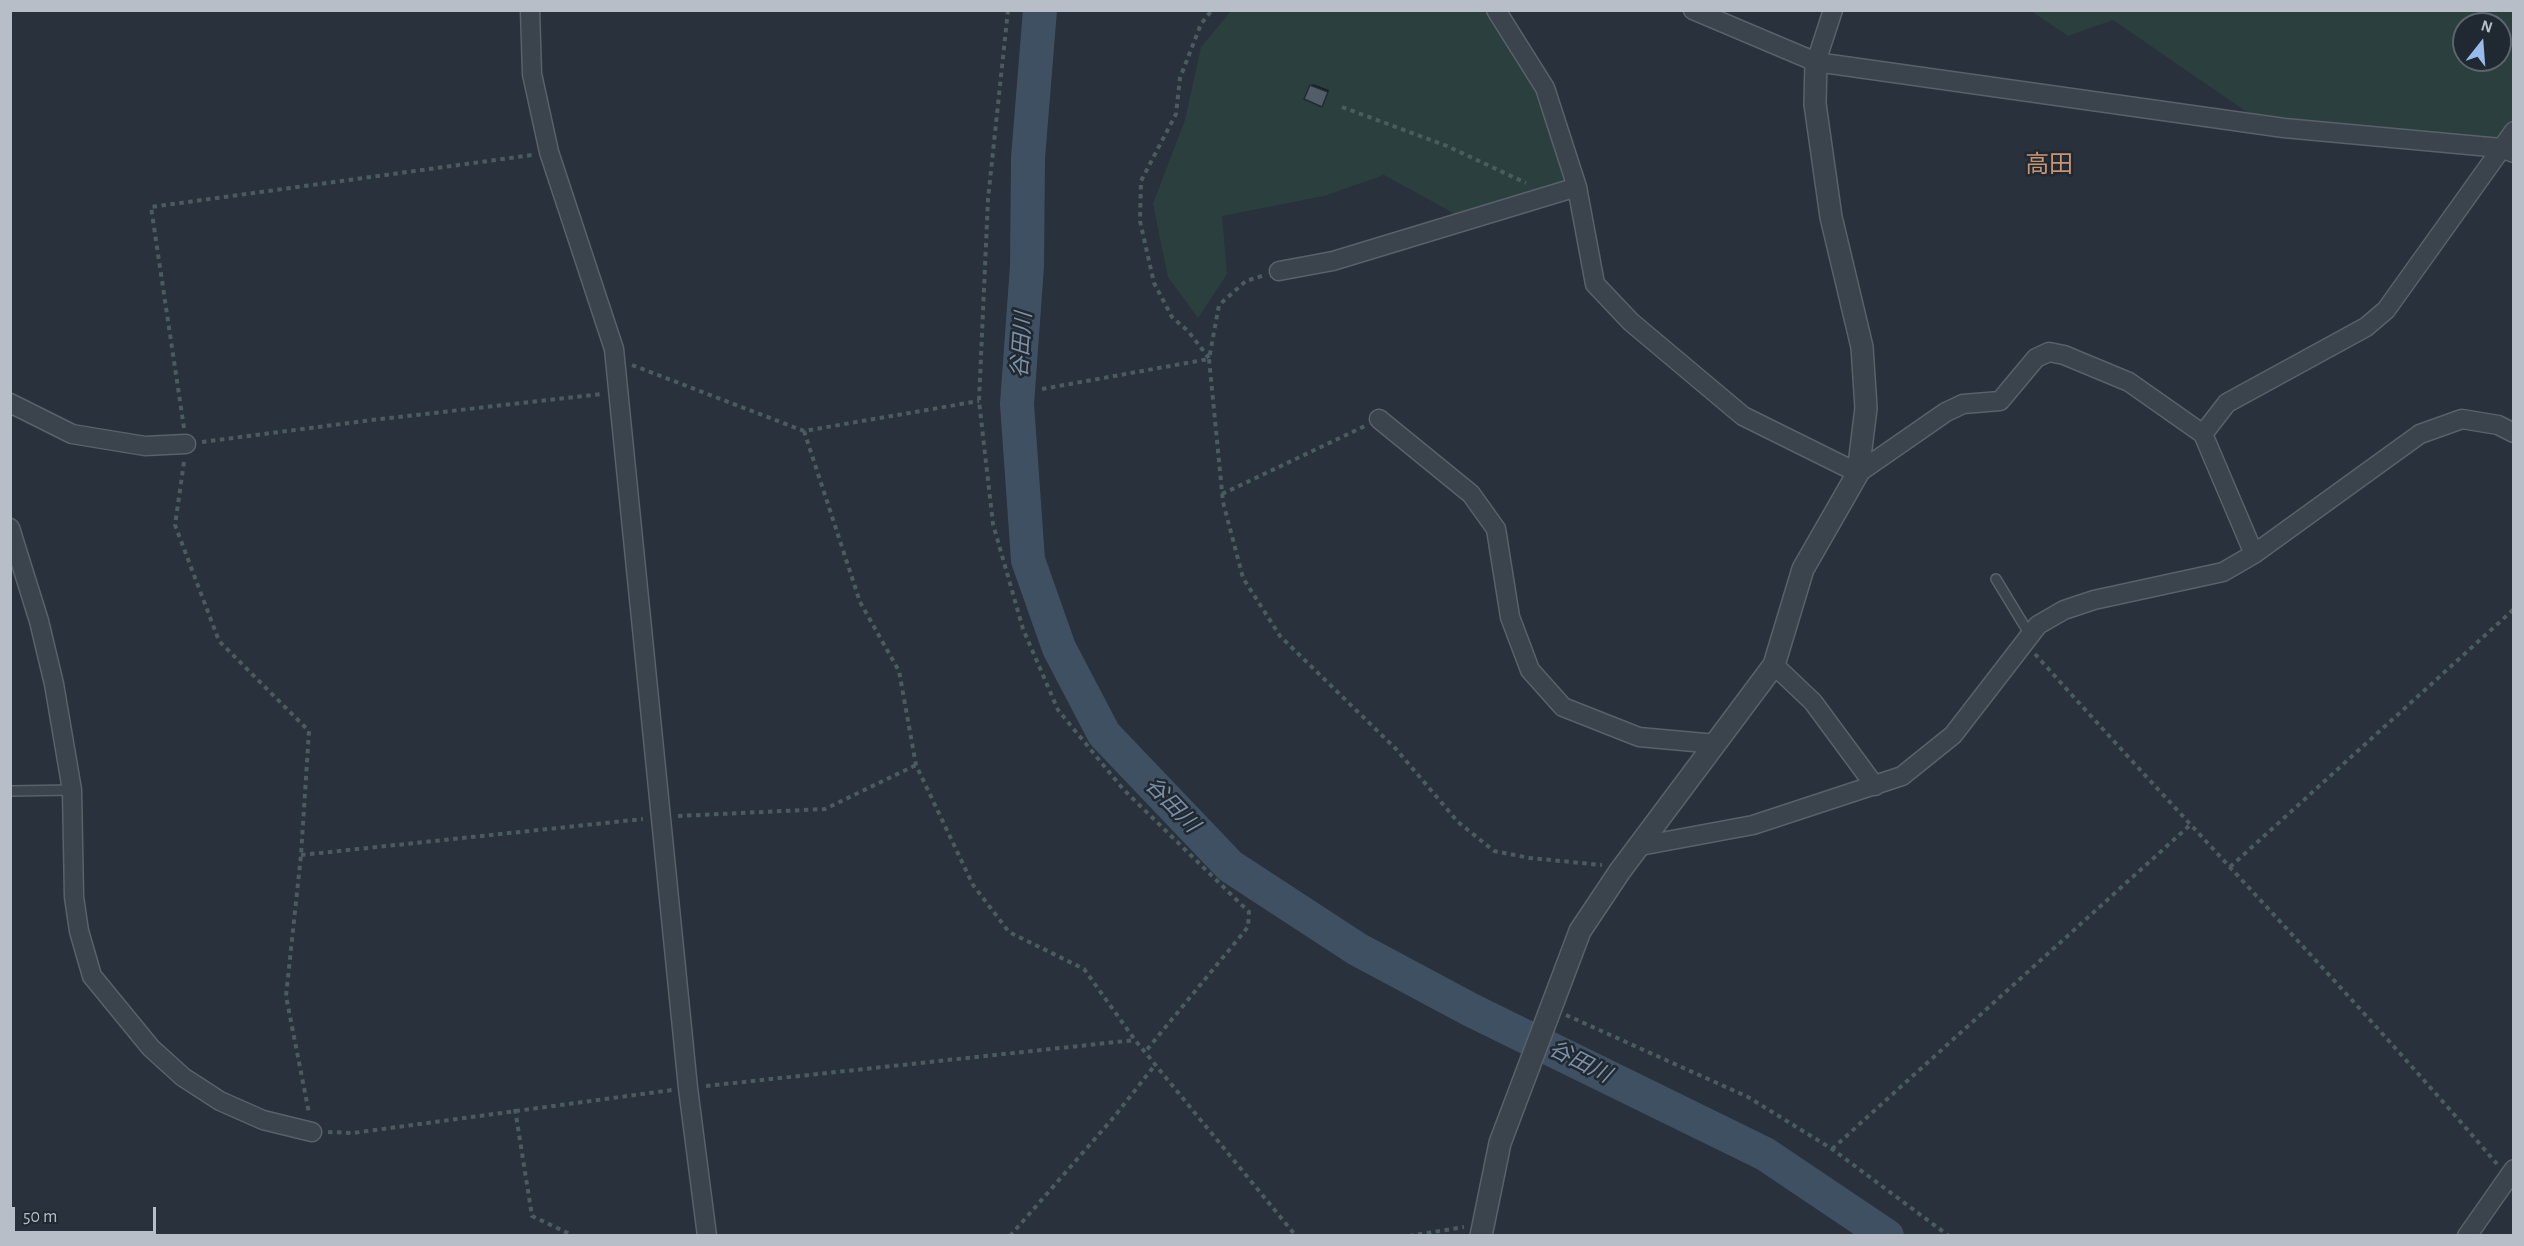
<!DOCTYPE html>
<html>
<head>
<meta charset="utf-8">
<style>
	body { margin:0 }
	#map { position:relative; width:2524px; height:1246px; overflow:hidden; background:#28313c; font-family:"Alegreya Sans",sans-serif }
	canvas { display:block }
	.frame { position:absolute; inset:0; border:12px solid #b7bec7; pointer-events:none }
	.north { position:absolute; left:2452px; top:12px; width:60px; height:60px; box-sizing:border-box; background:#202831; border:2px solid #5c646d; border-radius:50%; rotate:17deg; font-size:16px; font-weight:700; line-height:24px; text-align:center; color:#b7bec7 }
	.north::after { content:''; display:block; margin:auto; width:21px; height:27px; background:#98bbec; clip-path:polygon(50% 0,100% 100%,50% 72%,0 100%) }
	.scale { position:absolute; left:12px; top:1207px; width:144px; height:27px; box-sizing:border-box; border:3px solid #b7bec7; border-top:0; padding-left:8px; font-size:18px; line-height:21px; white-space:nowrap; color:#b7bec7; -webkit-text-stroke:4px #202831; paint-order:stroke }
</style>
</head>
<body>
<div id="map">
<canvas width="2524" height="1246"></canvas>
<div class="frame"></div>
<div class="north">N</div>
<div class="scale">50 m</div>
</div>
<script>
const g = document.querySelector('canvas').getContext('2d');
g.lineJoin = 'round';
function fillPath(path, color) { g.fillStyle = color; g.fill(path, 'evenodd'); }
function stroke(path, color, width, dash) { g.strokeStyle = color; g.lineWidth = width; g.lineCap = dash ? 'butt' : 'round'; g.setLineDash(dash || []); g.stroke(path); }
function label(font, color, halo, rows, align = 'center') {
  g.font = font + ' "Alegreya Sans","Noto Sans JP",sans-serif'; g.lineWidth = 5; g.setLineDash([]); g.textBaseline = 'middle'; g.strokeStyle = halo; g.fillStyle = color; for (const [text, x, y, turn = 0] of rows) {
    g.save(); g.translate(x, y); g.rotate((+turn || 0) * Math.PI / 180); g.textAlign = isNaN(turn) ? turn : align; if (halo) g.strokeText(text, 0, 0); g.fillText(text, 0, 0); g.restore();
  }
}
const green = new Path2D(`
	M1231 11H1484L1531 80 1550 134 1572 179 1457 215 1384 175 1324 196 1222 216 1227 274 1198 318 1168 277 1153 204 1185 120 1201 47Z
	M2031 11H2513V146L2257 119 2113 20 2068 36ZM2464 24H2500V60H2464Z`);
const shadow = new Path2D(`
	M1313 84 1329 90 1322 105 1311 86Z`);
const river = new Path2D(`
	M1040 10 1028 158 1027 266 1017 404 1028 560 1059 648 1104 734 1230 866 1357 949 1471 1010 1765 1154 1887 1236`);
const building = new Path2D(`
	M1310 85 1328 92 1322 107 1304 99Z`);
const path = new Path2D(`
	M1008 10 988 199 979 401 993 524 1023 629 1058 710 1123 789 1249 912 1248 927 1145 1052
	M1342 107 1447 146 1526 183
	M1262 276 1246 281 1219 305 1209 359 1223 502 1243 578 1280 636 1396 749 1458 822 1494 851 1530 858 1602 865
	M1209 358 1188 331 1172 317 1154 283 1140 221 1141 181 1176 114 1180 78 1201 24 1212 10
	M632 365 804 431 979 401
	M1042 389 1209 359
	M184 428 151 207 532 155
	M804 431 860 602 899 671 916 765 973 885 1009 932 1084 969 1135 1040 1296 1236
	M202 442 380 419 602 394
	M184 462 175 525 219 641 309 731 301 855 286 996 309 1113
	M1222 494 1365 426
	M2035 654C2188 825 2348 990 2497 1164
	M678 816 825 809 916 765
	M301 855 643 819
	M2230 867 2514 609
	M1566 1015 1748 1097 1832 1149 1949 1236
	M706 1086 1135 1040
	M515 1109 532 1216 574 1236
	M328 1132 353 1133 672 1090
	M1832 1149 2189 826
	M1010 1236 1114 1117 1155 1065
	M1409 1236 1464 1227`);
const service = new Path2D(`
	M1996 579 2030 635
	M10 791 72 790`);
const minor = new Path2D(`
	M530 10 532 74 549 152 614 349 688 1088 707 1236
	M1496 10 1545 88 1577 187 1595 284 1631 322 1743 416 1858 473 1946 412 1963 404 2000 401 2036 358 2049 352 2064 355 2129 382 2203 434 2254 554
	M1693 10 1816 62 2284 128 2501 148 2514 153
	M1816 62 1833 10
	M1279 271 1333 261 1577 187
	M10 403 72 434 145 446 186 444
	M1379 419 1471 494 1496 529 1510 617 1530 670 1563 707 1639 737 1716 744
	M2203 434 2227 403 2366 327 2386 310 2514 131
	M10 528 39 621 54 684 72 790 74 897 79 931 92 976 151 1048 183 1077 220 1101 263 1120 312 1132
	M1774 665 1813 702 1875 786
	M1640 846 1753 825 1902 776 1953 735 2038 625 2064 610 2094 600 2223 572 2254 554 2420 434 2462 419 2498 425 2514 433
	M2467 1236 2514 1169`);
const tertiary = new Path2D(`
	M1481 1236 1500 1143 1580 931 1620 871 1774 665 1803 569 1858 473 1866 408 1862 347 1831 217 1815 104 1816 62`);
const waterNames = [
	["谷田川",1022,345,-86],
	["谷田川",1172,805,46],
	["谷田川",1580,1062,27]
];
const quarterNames = [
	["高田",2049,165]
];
fillPath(green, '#2c3f3f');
fillPath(shadow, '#0007');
stroke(river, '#405063', 34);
fillPath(building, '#535c69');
stroke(building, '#222a33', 1.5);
stroke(service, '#59616a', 12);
stroke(minor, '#59616a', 21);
stroke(tertiary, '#59616a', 24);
stroke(path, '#4b5c5e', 4, [4.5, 4.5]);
stroke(service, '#3b434c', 9);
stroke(minor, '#3b434c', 18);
stroke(tertiary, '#3b434c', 21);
label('italic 22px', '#7c90a7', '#202831', waterNames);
label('24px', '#c89471', '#202831', quarterNames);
</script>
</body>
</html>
